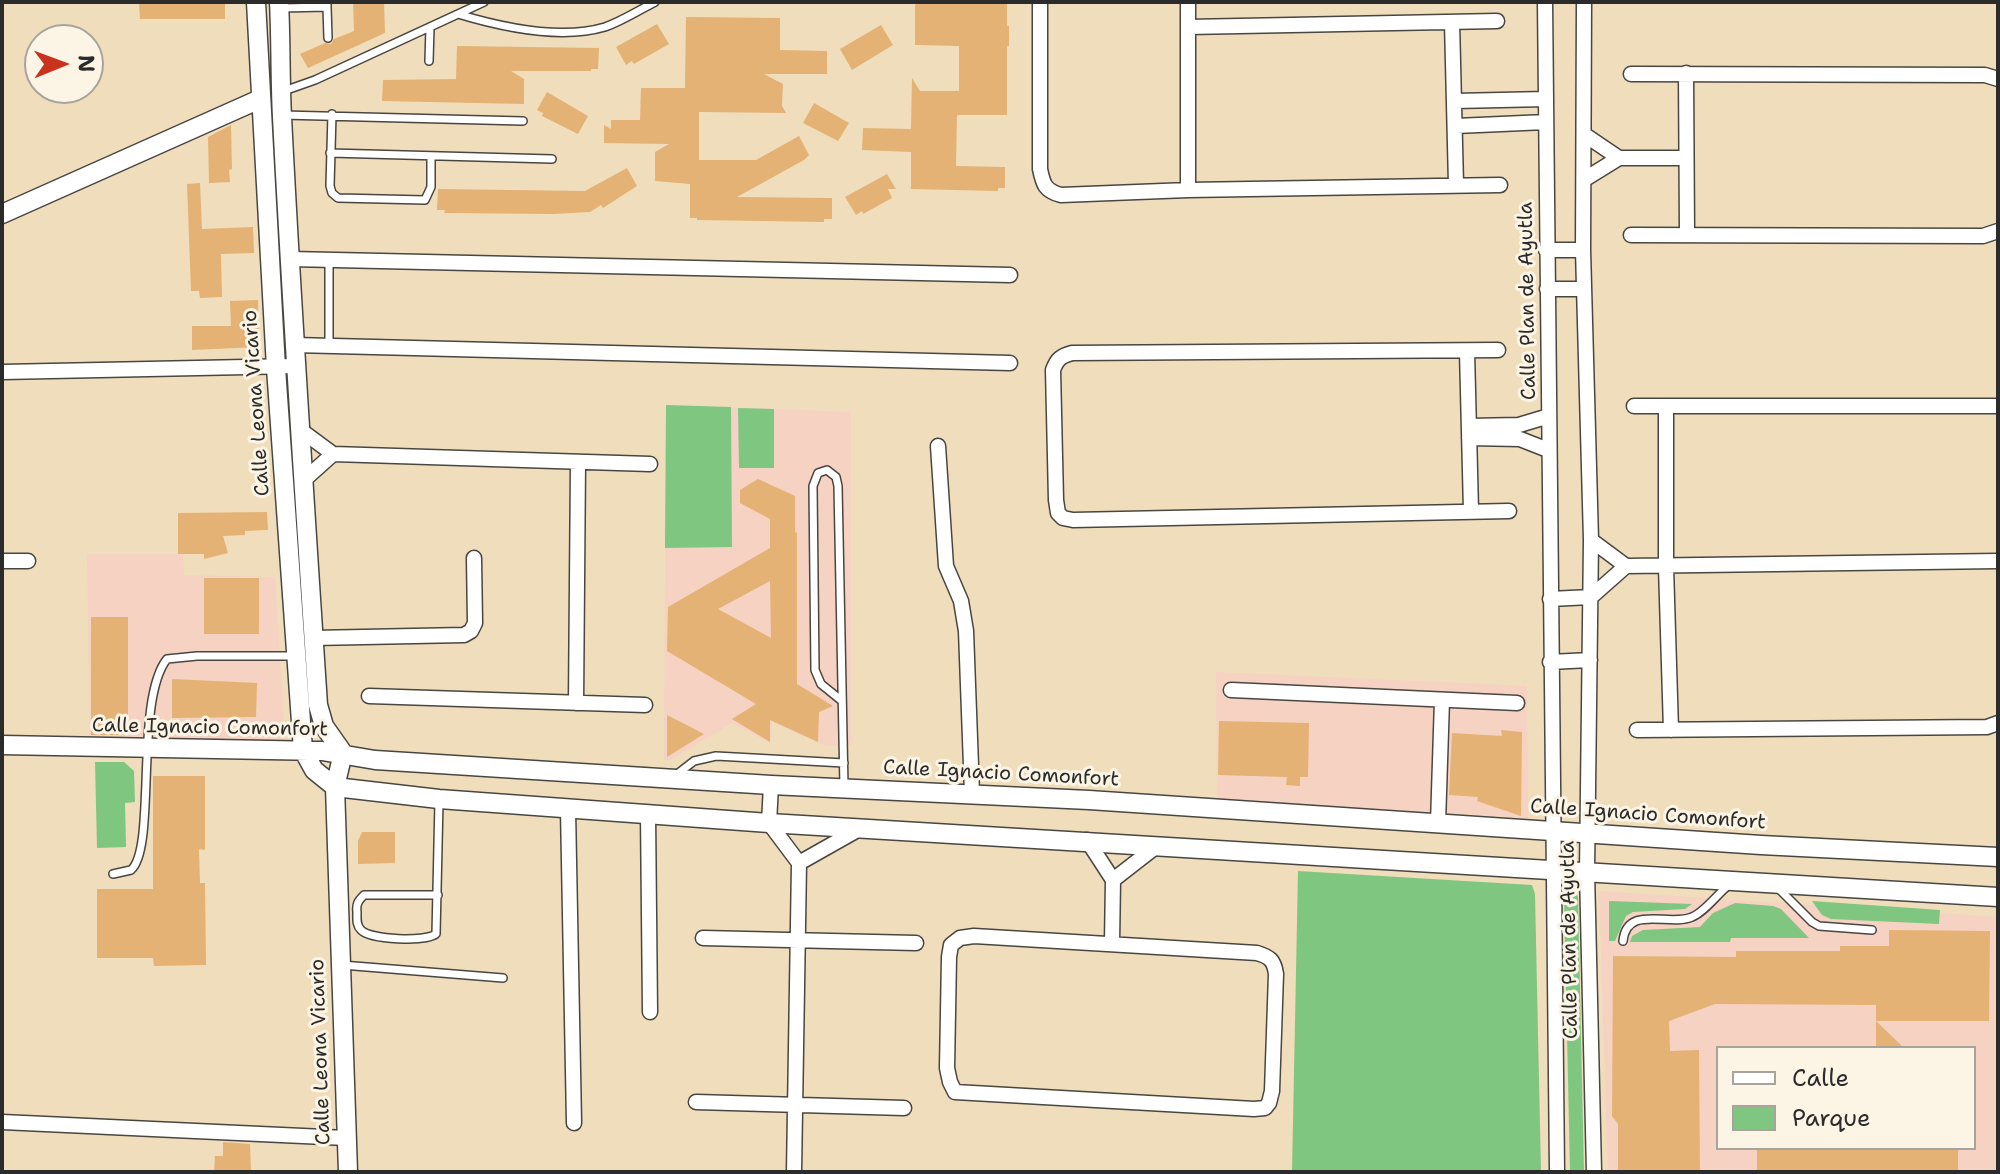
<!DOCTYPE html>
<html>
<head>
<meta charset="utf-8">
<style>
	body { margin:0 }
	#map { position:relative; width:2000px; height:1174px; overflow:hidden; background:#f0ddbc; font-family:"Shantell Sans",sans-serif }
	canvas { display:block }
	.frame { position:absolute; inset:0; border:4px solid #2b2b2b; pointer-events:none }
	.legend { position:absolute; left:1716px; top:1046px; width:260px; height:104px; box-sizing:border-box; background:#fcf5e5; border:2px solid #a8a49b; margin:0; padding:10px 14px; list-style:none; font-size:24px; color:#2b2b2b }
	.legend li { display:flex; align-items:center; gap:16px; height:40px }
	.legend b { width:40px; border:2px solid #a8a49b }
	.north { position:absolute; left:24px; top:24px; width:80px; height:80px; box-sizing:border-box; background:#fcf5e5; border:2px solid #a8a49b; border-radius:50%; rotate:89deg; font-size:22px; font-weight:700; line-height:32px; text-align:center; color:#2b2b2b }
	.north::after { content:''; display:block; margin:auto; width:28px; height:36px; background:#c8321e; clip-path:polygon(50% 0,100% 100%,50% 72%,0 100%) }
</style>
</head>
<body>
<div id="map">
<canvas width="2000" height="1174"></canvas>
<div class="frame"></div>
<ul class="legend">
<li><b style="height:10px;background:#fff"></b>Calle</li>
<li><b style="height:22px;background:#7fc681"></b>Parque</li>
</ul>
<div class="north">N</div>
</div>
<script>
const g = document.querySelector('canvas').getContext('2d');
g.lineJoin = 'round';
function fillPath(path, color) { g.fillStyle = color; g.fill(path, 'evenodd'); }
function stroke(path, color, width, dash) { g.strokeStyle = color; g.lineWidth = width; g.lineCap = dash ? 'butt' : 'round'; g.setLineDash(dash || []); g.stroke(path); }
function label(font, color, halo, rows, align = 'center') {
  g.font = font + ' "Shantell Sans",sans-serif'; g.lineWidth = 6; g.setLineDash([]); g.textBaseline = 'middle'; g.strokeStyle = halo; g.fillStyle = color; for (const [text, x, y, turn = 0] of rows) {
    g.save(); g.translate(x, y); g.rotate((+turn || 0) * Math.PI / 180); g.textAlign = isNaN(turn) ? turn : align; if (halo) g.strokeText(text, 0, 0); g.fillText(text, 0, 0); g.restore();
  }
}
const built = new Path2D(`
	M666 405 851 412V746H826L772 722 770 743 732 723 671 760H664Z
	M87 554H183L184 575 275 577 285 743H90Z
	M1216 672 1527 686 1528 818 1217 799Z
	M1599 891 1998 917V1172H1608ZM1718 1048H1974V1148H1718Z`);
const green = new Path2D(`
	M666 405 731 407 732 547 665 548Z
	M738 408 774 409V468H739Z
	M95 762H124L134 771 135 802 125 803 126 847 97 848Z
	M1298 871 1532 885 1535 894 1541 1172H1292Z
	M1568 890 1575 891 1578 897 1584 1172H1570L1564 896Z
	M1609 901H1610L1692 904 1685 909 1633 912 1626 916 1615 941H1609Z
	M1812 901 1940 910 1939 924 1831 919 1822 915Z
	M1735 903 1773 906 1781 909 1809 938H1731L1730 942H1630L1632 936 1643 930 1700 927 1713 913Z`);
const building = new Path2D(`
	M139 2H225V19H140Z
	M353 2H384L385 33 308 68 300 54 325 43 331 44 334 39 354 31Z
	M920 2H1007V26H1009V46H1007V115H957L956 166 1005 167V188H998V191L911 189V152L862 150 863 128 911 129 912 78 920 91H959V46L915 45V5Z
	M686 17 780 18V50L827 51V74H764L783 84 782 106 786 113 699 112V160H756L799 136 809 155 804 160 737 197 832 198V219H824V222L697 220V218H690V184L655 181V152L669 144 604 143V125L611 129V120H640L641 88H685Z
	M657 24 669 44 634 64 632 61 626 65 616 47Z
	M881 25 893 45 852 70 840 49Z
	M457 46 599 48 598 69H591V71H511L524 79V104L382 101 383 80 456 79Z
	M547 92 588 116 578 134 542 116 543 113 537 110Z
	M814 103 849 123 838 141 803 123Z
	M231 125 232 169 229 170 230 182 209 183 208 137Z
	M627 168 637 186 603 208 601 205 590 212 554 214 444 213 445 210H437L438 189 585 191Z
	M887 174 896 189H888L892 198 863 214 862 211 856 215 845 197Z
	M200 183 202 229 253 227 254 253 221 254 222 297 200 298 199 291H191L187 184Z
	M258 300 259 347 192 350V326H231L230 301Z
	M758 479 795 496V532L797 533V684L833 706 819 712 818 742 770 720V742L732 719 756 704 667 651 668 607 770 548V519L740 503V490ZM770 581 771 638 718 609Z
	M267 512 268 530 245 531V535L223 536 228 553 204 559V554H178V513Z
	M204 578H259V634H204Z
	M91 617H128V735H91Z
	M172 679 257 683 256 717 172 718Z
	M667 715 704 734 667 757Z
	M1219 721 1309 723 1308 777H1300V786L1286 785 1287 777 1218 775Z
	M1501 730 1522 732 1521 816 1477 801 1478 797 1449 795 1452 733 1502 736Z
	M153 776H205V850L199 849 200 883H205L206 965 154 966 153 958H97V889H153Z
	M362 832H395V863L358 864V841Z
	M1889 930 1990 931 1989 1021H1876V1005L1715 1004 1669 1021 1670 1051 1699 1050 1700 1172H1618V1124L1612 1116 1613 956 1736 957V951H1840V946H1889Z
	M1876 1021 1904 1048H1876Z
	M223 1142 250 1144 251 1172H214L215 1156H223Z
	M1757 1148H1958V1172H1757Z`);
const lane = new Path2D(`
	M327 7 328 38
	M281 8 327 7V2
	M458 14C501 27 561 40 605 27 622 21 639 10 655 2
	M429 61 430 27
	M281 92 315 80 484 2
	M332 114 330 186 332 193 338 198 425 200 431 187V157
	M282 115 523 121
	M330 153 552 159
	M329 346V260
	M842 701 821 684 815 670 813 486 818 473 827 470 836 477 838 486 844 787
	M676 775 694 761 716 756 844 763
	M113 874 131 870C157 848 134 700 167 659L197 656H295
	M1778 888 1812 922 1819 926 1872 930
	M438 895H364C358 901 356 904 357 912 357 919 356 925 361 930 371 940 425 942 436 934L439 801
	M1623 941C1627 904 1669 927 1692 917 1705 912 1718 893 1730 884
	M342 965 503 978`);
const street = new Path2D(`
	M1040 2V169C1043 184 1045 191 1061 195L1188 190 1500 185
	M1188 2V190
	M1545 2 1557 1172
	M1584 2 1583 250 1591 540 1587 872 1594 1172
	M1452 22 1456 185
	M1188 27 1497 21
	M1686 73 1687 234
	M1631 74 1985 75 1998 79
	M1455 101 1546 99
	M1456 126 1546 122
	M1585 135 1619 158H1686
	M1585 179 1619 158
	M1631 235 1983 236 1998 231
	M1546 250H1583
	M290 259 1010 275
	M1547 289H1584
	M294 345 1010 363
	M1498 350 1072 353C1061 356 1057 359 1053 370L1056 500 1058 513 1063 518 1073 520 1509 511
	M1467 351 1471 511
	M2 372 295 366
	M1634 406H1998
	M1666 406V567L1671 730
	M1469 426 1519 425 1549 416
	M302 431 333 454 650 464
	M1469 438 1520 439 1548 450
	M938 446 946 566 961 601 966 631 972 793
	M304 480 333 454
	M1591 540 1626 566 1998 561
	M2 561H28
	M1550 599 1591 597 1626 566
	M313 638 464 635 471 631 475 623 474 558
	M1550 662 1590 660
	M1231 690 1517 703
	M369 696 645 705
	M576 703 578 462
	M1637 730 1987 727 1998 723
	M771 785 769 823 799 863 794 1172
	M568 809 574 1123
	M648 814 650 1012
	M1438 823 1442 700
	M1087 840 1113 880 1112 943
	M799 863 861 828
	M1113 880 1158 845
	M974 936 1257 953C1270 957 1274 960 1276 974L1272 1091 1269 1103 1265 1108 1254 1109 955 1092 950 1082 947 1068 949 957 951 945 960 938Z
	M703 938 916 943
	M696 1102 904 1108
	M2 1122 346 1138`);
const secondary = new Path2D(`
	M256 2 276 368 303 750 314 770 335 787
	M279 2C281 40 280 79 282 117 292 314 305 509 318 705L324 726 343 753
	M2 214 260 99
	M2 745 322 751 375 760 771 785 1089 800 1761 845 1998 857
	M343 753 335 787 348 1172
	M335 787 439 799 769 823 1998 897`);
const streetNames = [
	["Calle Plan de Ayutla",1528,301,-91],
	["Calle Leona Vicario",257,403,-94],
	["Calle Ignacio Comonfort",210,728,1],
	["Calle Ignacio Comonfort",1001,774,3],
	["Calle Ignacio Comonfort",1648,815,4],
	["Calle Plan de Ayutla",1570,940,-91],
	["Calle Leona Vicario",321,1052,-92]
];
fillPath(built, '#f5d2c2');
fillPath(green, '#7fc681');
fillPath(building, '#e4b274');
stroke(lane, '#494641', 10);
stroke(street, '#494641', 17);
stroke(secondary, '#494641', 21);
stroke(lane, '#fff', 7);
stroke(street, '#fff', 14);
stroke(secondary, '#fff', 18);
label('20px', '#2b2b2b', '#fcf5e5', streetNames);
</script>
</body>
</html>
